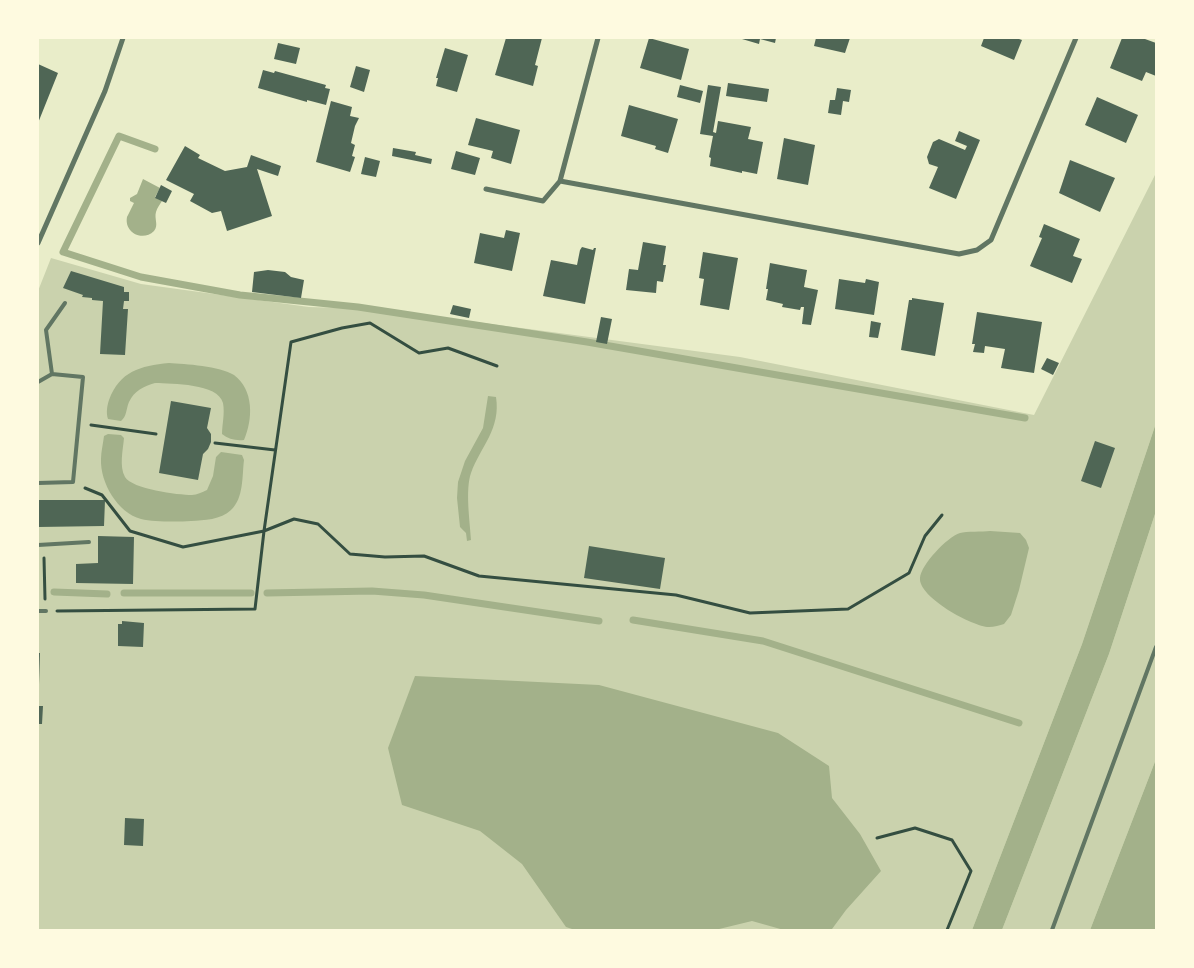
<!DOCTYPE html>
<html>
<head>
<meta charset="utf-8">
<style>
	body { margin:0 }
	#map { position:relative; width:1194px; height:968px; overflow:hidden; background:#e9edc9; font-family:Jost,sans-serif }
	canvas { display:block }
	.frame { position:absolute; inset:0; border:39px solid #fefae0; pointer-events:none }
</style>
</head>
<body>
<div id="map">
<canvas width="1194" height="968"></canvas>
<div class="frame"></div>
</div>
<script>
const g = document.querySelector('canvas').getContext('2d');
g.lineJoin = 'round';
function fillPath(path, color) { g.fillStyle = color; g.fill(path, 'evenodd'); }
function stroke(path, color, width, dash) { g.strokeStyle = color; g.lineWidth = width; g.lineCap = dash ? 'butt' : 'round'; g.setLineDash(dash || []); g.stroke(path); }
const green = new Path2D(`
	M1156 173V423L1082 644 972 930H38V291L51 258 141 284 309 307 378 309 740 357 1034 415Z
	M1156 511V759L1090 930H1002L1109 654Z`);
const water = new Path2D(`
	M143 179 160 188 155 197 162 201C160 204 157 208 156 212 154 219 159 225 154 231 143 242 124 233 127 217 129 213 132 207 134 203L130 201V198L137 194Z
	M169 363C185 364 220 366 234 375 254 390 253 419 244 440 236 441 228 439 222 434 222 424 225 414 223 403 218 383 172 384 155 383 144 386 134 391 129 402 126 409 127 416 121 421L108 419C106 413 107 406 109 400 120 371 140 366 169 363Z
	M488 396 496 397C501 429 481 446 471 473 465 490 470 522 471 540L467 541 466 533 460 527 457 498 458 482 465 461 483 428Z
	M1156 423V511L1109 654 1002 930H972L1082 644Z
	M108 434 121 435 124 438C123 450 119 466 125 477 132 489 178 495 192 495 197 495 202 492 207 490L213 476 216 457 221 452 242 455 244 460C242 476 244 498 231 510 221 520 204 520 191 521 177 522 154 522 141 519 118 513 100 483 101 459 101 452 103 444 104 436Z
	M990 531 1020 533 1026 540 1029 548 1019 590 1011 615 1004 624C1000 625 994 627 989 627 973 627 918 597 920 578 921 565 947 537 960 533 966 531 983 532 990 531Z
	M415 676 599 685 778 733 829 766 832 798 860 834 881 871 846 910 832 929 784 930 752 921 715 930H575L566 927 522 864 480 831 402 805 388 748Z
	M1156 759V930H1090Z`);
const stream = new Path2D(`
	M155 149 119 136 63 252 141 277 240 295 358 307 587 342 1025 418
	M54 592 107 594
	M124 593H251
	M267 593 372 591 424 595 599 621
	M633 620 763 641 1019 723`);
const building = new Path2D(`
	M506 38H542L535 65 538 66 533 86 495 75Z
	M649 38 689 49 681 80 640 68Z
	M742 38H776L775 43 760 39 759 44 742 39Z
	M816 38H850L845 53 814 46Z
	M984 38H1016L1022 40 1014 60 981 46Z
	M1122 38H1146L1145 39 1156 43V76L1146 72 1142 81 1110 68Z
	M278 43 300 48 296 64 274 59Z
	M445 48 468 55 457 92 436 86 438 78H436Z
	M38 64 58 73 38 123Z
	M356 66 370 70 364 92 350 87Z
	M263 70 274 73 275 71 326 85 325 88 330 89 326 105 307 100V102L258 88Z
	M728 83 769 89 767 102 726 96Z
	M680 85 703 91 700 103 677 97Z
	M708 85 721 87 713 132 716 133 718 121 751 127 748 139 763 142 757 174 742 171V173L710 166 711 158 709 157 713 136 700 134Z
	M837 88 851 90 849 102 843 101 841 115 828 113 830 100H835Z
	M1097 97 1138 115 1126 143 1085 125Z
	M331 101 352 107 350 116 359 118 355 126 351 143 355 145 352 156 355 157 350 172 316 162Z
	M629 105 678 119 668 153 655 149 656 146 621 136Z
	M476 118 520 130 511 164 491 158 493 151 468 145Z
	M959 131 980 140 956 199 929 188 938 167 929 164 927 157 933 142 939 139 965 150 967 146 955 141Z
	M784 138 815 145 808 185 777 179Z
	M185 146 200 155 198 158 225 171 247 167 251 155 281 166 278 176 257 169 272 216 227 231 221 211 212 213 190 201 194 194 166 180Z
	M393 148 416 152 415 155 432 159 431 164 392 156Z
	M456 151 480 158 475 175 451 169Z
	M365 157 380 161 376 177 361 174Z
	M1070 160 1115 178 1100 212 1059 193Z
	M161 185 172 191 166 203 155 198Z
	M1044 224 1080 239 1073 256 1082 259 1072 283 1030 266 1042 238 1039 237Z
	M506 230 520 233 512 271 474 263 480 233 504 238Z
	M643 242 666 246 663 265H666L663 282 657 281 656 293 626 290 629 269 638 270Z
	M582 247 593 250 594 248H596L585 304 543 296 551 260 577 265 580 250Z
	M703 252 738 258 729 310 700 305 704 279 699 278Z
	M770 263 807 270 804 287 818 290 811 325 802 324 804 307H801L800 310 782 307 783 304 766 300 768 289H766Z
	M268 270 285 272 291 277 304 280 301 298 252 292 254 272Z
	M71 271 124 287V292H129V301H124L123 309H128L125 355 100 354 103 301 92 300V298L82 297 83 295 63 288Z
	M839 279 865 283 866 279 879 282 874 315 835 309Z
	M912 298 944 303 935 356 901 350 909 300H912Z
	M453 305 471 309 469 318 450 314Z
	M977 312 1042 322 1034 373 1001 368 1005 349 985 346 984 353 973 352 975 344H972Z
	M601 317 612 319 607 344 596 342Z
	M871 321 881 323 878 338 869 337Z
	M1047 358 1059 363 1053 375 1041 369Z
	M171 401 211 408 207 428 211 434V442L208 449 203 454 198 480 159 473Z
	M1095 441 1115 448 1101 488 1081 481Z
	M38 500H105L104 526 38 527Z
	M98 536 134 537 133 584 76 583V564L98 563Z
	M589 546 665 558 660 589 584 578Z
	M122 621 144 623 143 647 118 646V624H122Z
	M38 653H40L39 684H38Z
	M38 706H43L42 724H38Z
	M125 818 144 819 143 846 124 845Z`);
const path = new Path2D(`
	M91 425 156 434
	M215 443 275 450
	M85 488 102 495 130 531 183 547 264 531 291 342 342 328 370 323 419 353 448 348 497 366
	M44 558 45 599
	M57 611 255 609 264 531 294 519 318 524 350 554 385 557 424 556 479 576 676 595 750 613 848 609 909 573 925 536 942 515
	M877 838 915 828 952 840 971 871 947 930`);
const service = new Path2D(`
	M52 374 46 330 65 303
	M38 382 52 374 83 377 73 482 38 483
	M38 545 89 542
	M38 611H46
	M1052 930 1156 647`);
const minor = new Path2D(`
	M598 38 560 181 959 254 977 250 991 240 1076 38
	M486 189 543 201 560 181
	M38 243 105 91 123 38`);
fillPath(green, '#cad2ad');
fillPath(water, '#a3b18a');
stroke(stream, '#a3b18a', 7);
fillPath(building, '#4f6655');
stroke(path, '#344e41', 3);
stroke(service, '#617663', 4);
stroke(minor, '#617663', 5);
</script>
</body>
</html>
